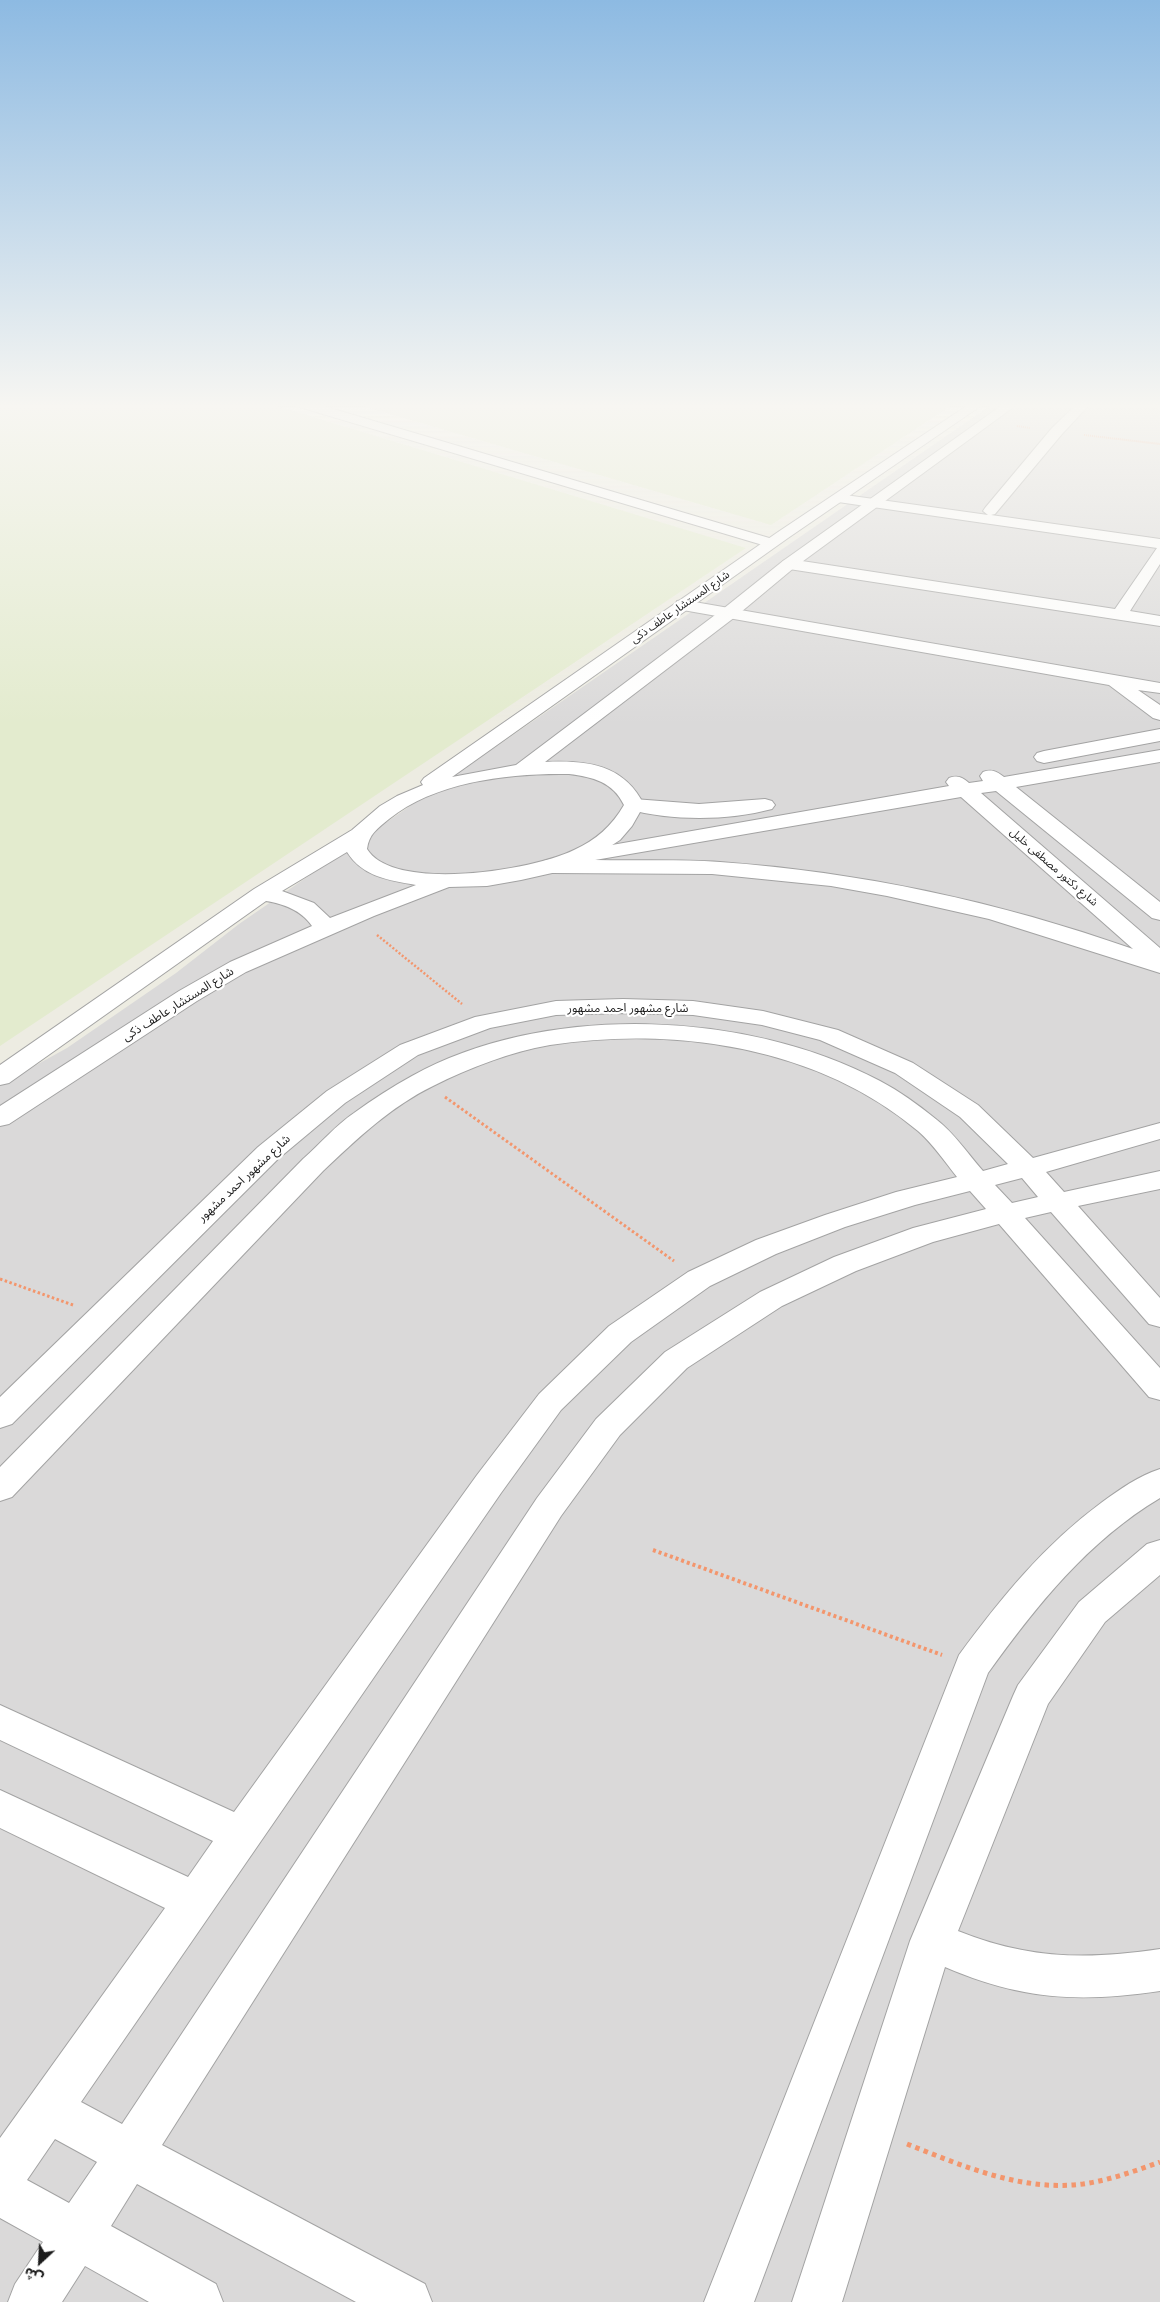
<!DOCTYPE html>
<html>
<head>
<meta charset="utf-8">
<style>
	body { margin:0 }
	#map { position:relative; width:1160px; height:2302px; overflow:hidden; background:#edece2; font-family:"Golos Text","Noto Sans Arabic",sans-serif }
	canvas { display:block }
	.north { position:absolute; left:15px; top:2237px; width:50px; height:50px; -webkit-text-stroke:4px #fff; paint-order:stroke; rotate:205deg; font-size:14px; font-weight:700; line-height:20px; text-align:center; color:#1c1c1c }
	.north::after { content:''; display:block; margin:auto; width:18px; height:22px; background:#1c1c1c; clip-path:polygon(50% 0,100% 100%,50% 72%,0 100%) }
</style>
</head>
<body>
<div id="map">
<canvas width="1160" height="2302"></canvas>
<div class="north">ش</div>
</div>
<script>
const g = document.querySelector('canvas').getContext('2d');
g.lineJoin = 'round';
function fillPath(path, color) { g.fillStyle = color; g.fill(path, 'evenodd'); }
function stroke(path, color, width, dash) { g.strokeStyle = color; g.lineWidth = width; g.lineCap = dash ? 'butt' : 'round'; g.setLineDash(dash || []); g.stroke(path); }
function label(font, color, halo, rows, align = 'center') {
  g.font = font + ' "Golos Text","Noto Sans Arabic",sans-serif'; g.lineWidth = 4.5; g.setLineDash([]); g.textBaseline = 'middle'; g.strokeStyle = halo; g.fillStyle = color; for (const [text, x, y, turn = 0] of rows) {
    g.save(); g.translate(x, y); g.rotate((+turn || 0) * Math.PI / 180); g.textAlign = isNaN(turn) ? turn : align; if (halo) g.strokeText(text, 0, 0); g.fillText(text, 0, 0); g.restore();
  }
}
const residential = new Path2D(`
	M994 403H1160V2302H0V1085L67 1048 176 973 239 924Z`);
const farmland = new Path2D(`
	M0 403H267L746 548 0 1046Z
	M352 403H955L771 525Z`);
const pathFar4 = new Path2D(`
	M1017 426 1030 428
	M1084 435 1160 444`);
const pathFar3 = new Path2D(`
	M377 935 462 1004`);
const pathFar2 = new Path2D(`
	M445 1097 674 1261
	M0 1279 73 1305`);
const pathFar1 = new Path2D(`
	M653 1550 942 1655`);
const path = new Path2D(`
	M907 2144C963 2166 1022 2192 1083 2184 1110 2180 1135 2171 1160 2162`);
const minor = new Path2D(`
	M294 403H313L776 540 779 543 776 546H766L296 406Z
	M1078 403H1091L1062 434 995 514 991 515 1160 539V564L1130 611 1160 616V626L789 569 783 567 781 564 783 561 789 559 1115 609 1157 548 838 502 831 498 838 494 988 515 983 511 985 508 1052 428Z
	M683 600 1160 683V693L1138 690 1160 705V720L1153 718 1109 685 677 609 675 605 677 601Z
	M1160 729V741L1044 763 1037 761 1034 757 1037 753 1044 751Z
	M1160 750V762L1016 787 1160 902V920L1152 918 996 791 981 793 1160 948V973L989 919 887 896 831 886 712 874 552 873 544 871 541 866 544 861 552 859 584 860 578 855 581 850 589 849 949 786 946 782 949 778C958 775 962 777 969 783L983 781 980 776 983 772C992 769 996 771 1004 777ZM961 797 1133 949C1000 902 861 872 720 862 679 859 636 861 595 860Z
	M634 799 699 804 765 799 772 801 775 805 772 809C727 821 672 821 627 809L624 805 627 801Z
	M623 999 693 1001 763 1011 838 1030 913 1063 978 1105 1033 1158 1160 1123V1139L1046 1172 1064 1192 1160 1171V1189L1078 1206 1160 1298V1327L1149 1324 1051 1212 1025 1218 1160 1368V1400L1149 1397 999 1224 933 1242 856 1271 782 1306 687 1368 620 1435 561 1516 162 2145 425 2284 432 2302H356L137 2184 111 2226 216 2284 223 2302H149L85 2266 62 2302H8L15 2284 43 2242 0 2218V2138L165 1908 0 1828V1790L188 1877 213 1841 0 1740V1705L234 1812 477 1475 539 1394 609 1326 688 1272 756 1240 825 1215 896 1192 957 1177C945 1162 933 1144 918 1131 818 1047 676 1026 550 1045 510 1052 469 1068 433 1086 390 1107 357 1139 323 1171L12 1497 0 1501V1467L303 1159C320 1144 336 1125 354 1113 372 1100 392 1087 412 1076 545 1002 747 1010 880 1081 899 1091 920 1106 937 1120 954 1133 968 1154 983 1171L1008 1164 960 1117 895 1073 820 1040 762 1025 693 1015 623 1013 556 1015 490 1028 418 1055 345 1103 278 1159 12 1424 0 1428V1397L258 1147 327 1091 400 1045 475 1017 556 1001ZM1022 1178 1038 1197 1012 1203 995 1185ZM970 1191 986 1209 913 1228 834 1257 760 1292 665 1352 596 1419 537 1498 122 2124 81 2102 501 1493 561 1410 631 1342 710 1286 776 1254 845 1227 915 1205ZM55 2139 97 2162 69 2203 27 2180Z
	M1160 1469V1498C1088 1541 1036 1606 988 1673L754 2302H704L959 1655C1001 1598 1044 1545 1101 1503 1119 1490 1138 1476 1160 1469Z
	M1160 1540V1575L1105 1622 1048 1704 958 1931C1027 1959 1087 1960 1160 1949V1991C1079 2003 1022 2000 945 1967L842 2302H792L910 1941 1013 1696 1018 1685 1079 1602 1147 1544Z`);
const tertiary = new Path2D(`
	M971 403H985L788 538 452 777 516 765 723 609 783 561 1005 403H1019L795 567 735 617 545 762C586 760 624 764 644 805L632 826 620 840 589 860 561 871 521 880 487 886 449 887 374 916 246 972 197 1001 9 1124 0 1126V1106L179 991 230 962 312 926C301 910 284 904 266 901L9 1083 0 1085V1065L254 889 352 830 380 806 397 796 423 785 421 782 424 778 778 532ZM569 774C593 777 613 782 624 805 612 826 596 840 574 850 534 870 394 893 367 849 369 834 377 829 389 819 436 781 511 773 569 774ZM347 852C363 877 388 880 416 885L330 918 314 903 282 891Z`);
const farStreetnames = [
	["شارع المستشار عاطف ذكى",680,607,-35],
	["شارع دكتور مصطفى خليل",1054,867,41]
];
const streetNames = [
	["شارع المستشار عاطف ذكى",178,1004,-32],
	["شارع مشهور احمد مشهور",628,1008],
	["شارع مشهور احمد مشهور",244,1178,-43]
];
fillPath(residential, '#dad9d9');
fillPath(farmland, '#e3ebce');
stroke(minor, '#a3a3a3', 2);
stroke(tertiary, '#a3a3a3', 2);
stroke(pathFar4, '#f3966d', 2, [1, 1]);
stroke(pathFar3, '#f3966d', 2.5, [2, 2]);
stroke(pathFar2, '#f3966d', 3, [2.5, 2.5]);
stroke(pathFar1, '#f3966d', 4, [3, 3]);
stroke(path, '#f3966d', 5, [4.5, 4.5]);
fillPath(minor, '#fff');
fillPath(tertiary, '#fff');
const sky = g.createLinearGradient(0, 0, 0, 725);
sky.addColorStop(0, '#8dbae2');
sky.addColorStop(0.56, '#f7f6f2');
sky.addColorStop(1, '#f7f6f200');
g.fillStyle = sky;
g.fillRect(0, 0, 1160, 725);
label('11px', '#1c1c1c', '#fff', farStreetnames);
label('12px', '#1c1c1c', '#fff', streetNames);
</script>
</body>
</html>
